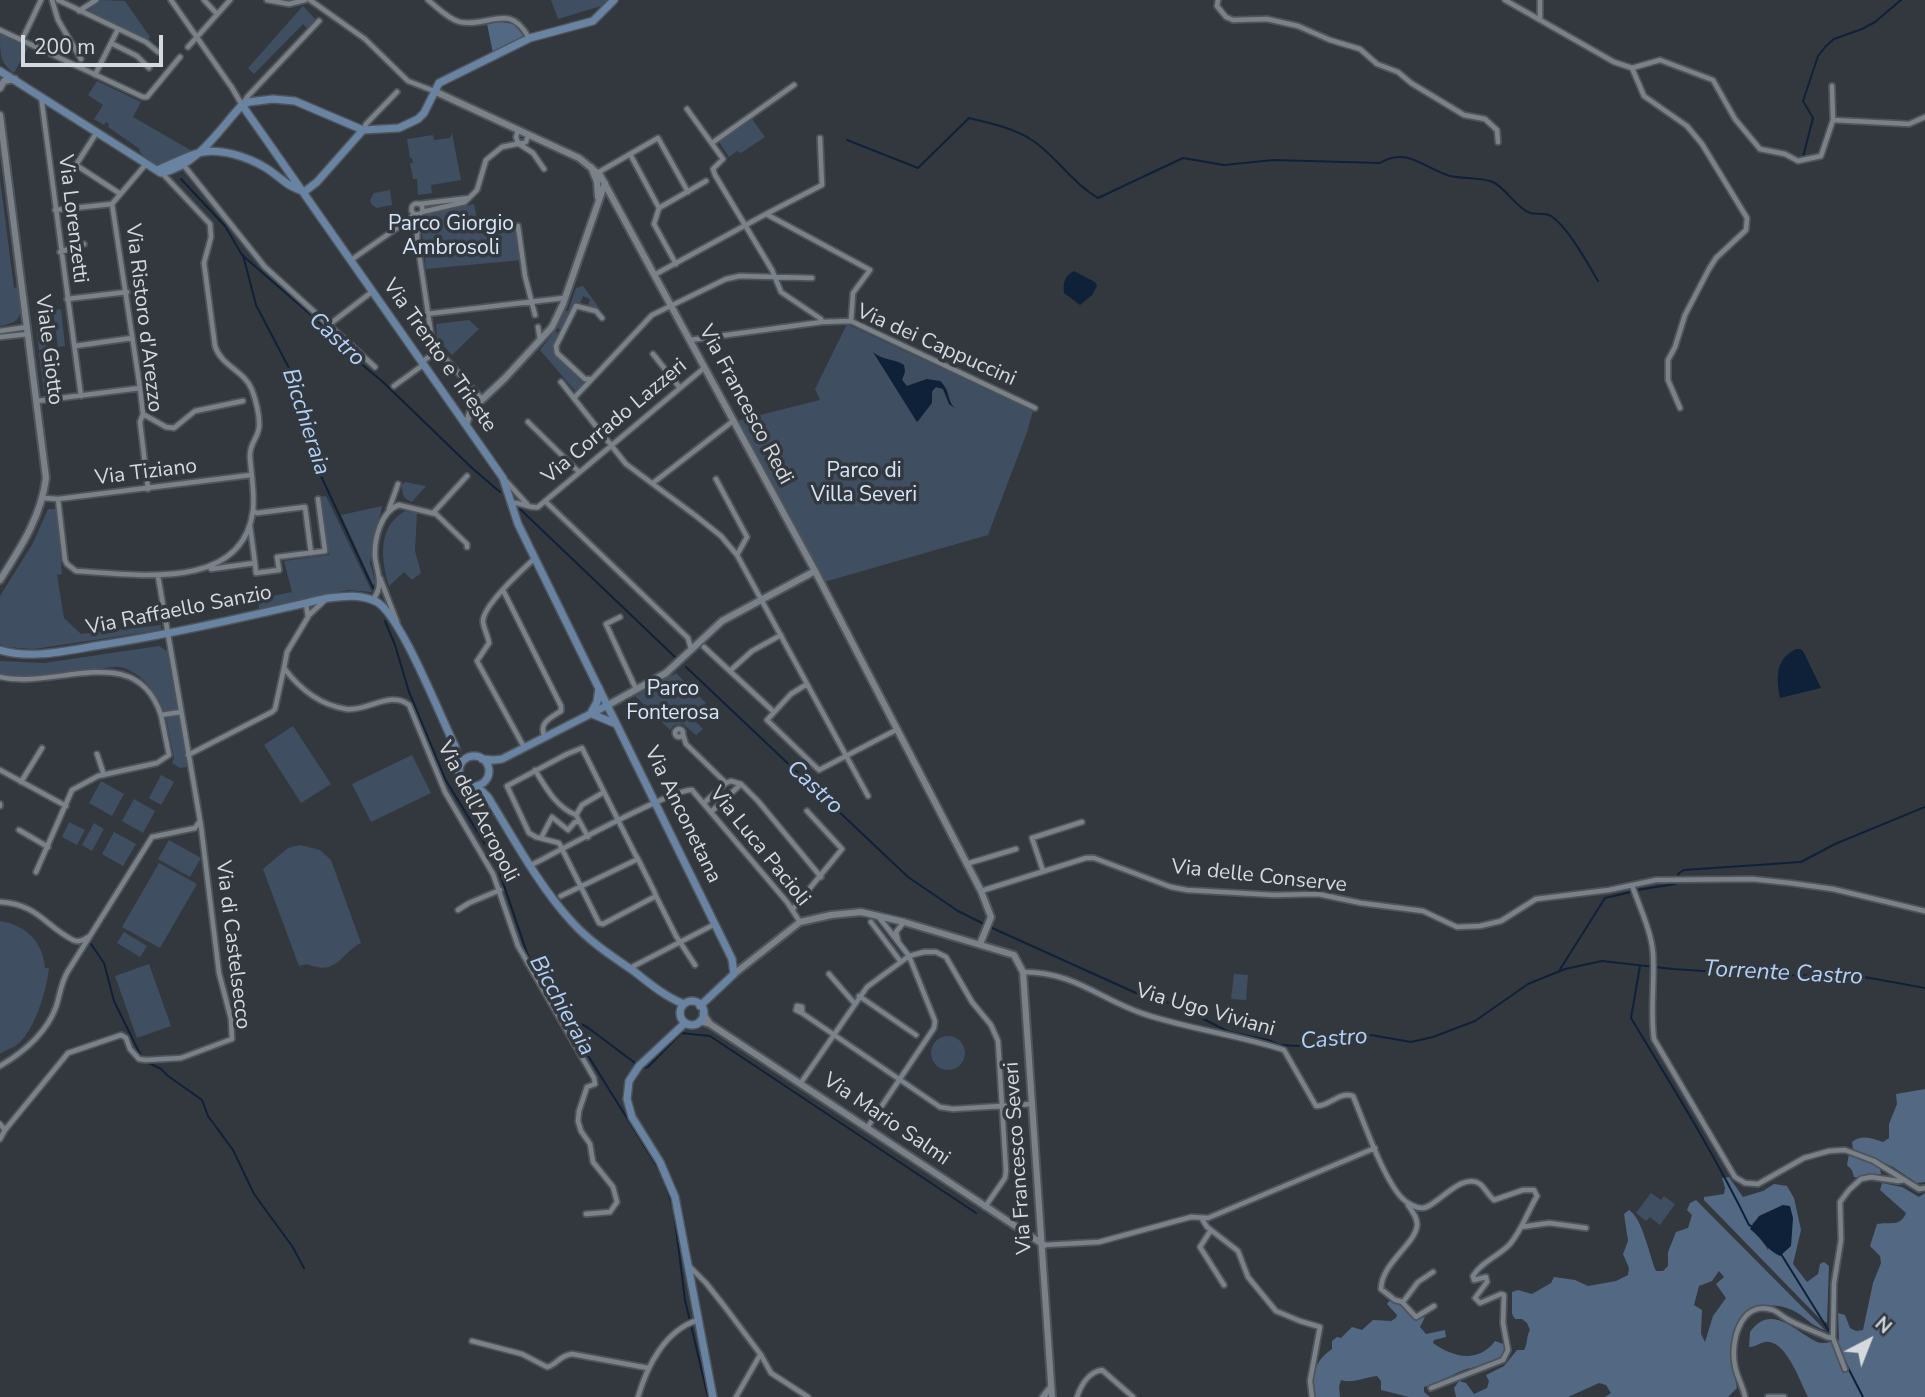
<!DOCTYPE html>
<html>
<head>
<meta charset="utf-8">
<style>
	body { margin:0 }
	#map { position:relative; width:1925px; height:1397px; overflow:hidden; background:#33383f; font-family:"Nunito Sans",sans-serif }
	canvas { display:block }
	.north { position:absolute; left:1834px; top:1306px; width:70px; height:70px; -webkit-text-stroke:5px #33383f; paint-order:stroke; rotate:42deg; font-size:19px; font-weight:700; line-height:28px; text-align:center; color:#d6dade }
	.north::after { content:''; display:block; margin:auto; width:24px; height:32px; background:#d6dade; clip-path:polygon(50% 0,100% 100%,50% 72%,0 100%) }
	.scale { position:absolute; left:21px; top:35px; width:142px; height:32px; box-sizing:border-box; border:4px solid #d6dade; border-top:0; padding-left:9px; font-size:21px; line-height:24px; white-space:nowrap; color:#d6dade; -webkit-text-stroke:5px #33383f; paint-order:stroke }
</style>
</head>
<body>
<div id="map">
<canvas width="1925" height="1397"></canvas>
<div class="north">N</div>
<div class="scale">200 m</div>
</div>
<script>
const g = document.querySelector('canvas').getContext('2d');
g.lineJoin = 'round';
function fillPath(path, color) { g.fillStyle = color; g.fill(path, 'evenodd'); }
function stroke(path, color, width, dash) { g.strokeStyle = color; g.lineWidth = width; g.lineCap = dash ? 'butt' : 'round'; g.setLineDash(dash || []); g.stroke(path); }
function label(font, color, halo, rows, align = 'center') {
  g.font = font + ' "Nunito Sans",sans-serif'; g.lineWidth = 7; g.setLineDash([]); g.textBaseline = 'middle'; g.strokeStyle = halo; g.fillStyle = color; for (const [text, x, y, turn = 0] of rows) {
    g.save(); g.translate(x, y); g.rotate((+turn || 0) * Math.PI / 180); g.textAlign = isNaN(turn) ? turn : align; if (halo) g.strokeText(text, 0, 0); g.fillText(text, 0, 0); g.restore();
  }
}
const green = new Path2D(`
	M101 0 125 1 150 37 147 40 89 12V9Z
	M551 0H607L601 6 558 19Z
	M303 6 317 21 309 30 303 24 254 74 248 68Z
	M0 34 28 48 14 73C0 63 0 54 0 34Z
	M97 81 141 102 133 117 192 151 159 166 150 163 139 151 140 149 108 127 109 124 106 122 104 125 94 119 103 105 88 95Z
	M752 119 765 137 741 153 737 151 729 157 719 142Z
	M452 133 461 180 431 185 432 193 418 195 417 179H413L410 163H413L412 158H410L407 139 433 135 434 140 450 138Z
	M0 179 14 288 17 287C20 309 28 322 0 326Z
	M390 190 392 205 377 208 372 205 370 200 374 193Z
	M474 204 478 225 516 220 522 260 426 269 420 215Z
	M583 286 599 308 588 306 590 299 583 296 580 303 575 302 563 331 557 328 565 311H568L576 288Z
	M61 309 65 346 58 347 53 310Z
	M42 312 47 349 39 350 35 313Z
	M469 320 479 329 452 355 440 342 437 343 436 324Z
	M847 324 1033 411 1027 432 988 535 824 582 736 421 820 400 815 389ZM875 354C883 359 897 360 905 368L902 380 907 386 927 379 947 389 951 405 943 389 936 387C926 397 931 409 917 422Z
	M555 331 560 334 554 345 556 355 584 384 575 391 540 350Z
	M49 351 54 391 44 392 39 353Z
	M405 482 426 486 412 502C403 499 402 494 402 485Z
	M326 496 372 592 348 590 259 609 258 599 292 592 284 561 329 555 320 497Z
	M382 506 370 563 376 583 373 585 341 515Z
	M48 509H57L62 574 57 575 64 618 81 634 161 625V630L34 649 6 647 0 644V596L33 543Z
	M405 511 417 513 415 551 421 573 412 580 404 572 389 586C381 560 377 527 405 511Z
	M159 646 167 651 177 709 164 712C157 693 142 672 120 667 111 666 101 669 92 670 63 673 29 683 0 674V661L44 663Z
	M676 673 706 703 692 718 703 729 696 735 683 724 674 725 670 730 635 696Z
	M179 716 187 767 180 768 172 763 174 758 166 718Z
	M293 726 331 784 301 803 264 745Z
	M412 755 431 793 371 822 352 784Z
	M161 775 174 782 161 805 149 798Z
	M101 781 124 794 112 816 89 803Z
	M134 799 155 811 143 833 122 821Z
	M69 822 85 830 77 845 62 837Z
	M94 823 104 829 92 851 82 845Z
	M114 832 136 844 123 866 102 854Z
	M169 840 201 858 190 877 158 859Z
	M300 845 320 850 331 860 361 943C341 952 338 977 307 964L299 966 263 869 288 848Z
	M159 863 197 884 160 948 122 927Z
	M0 921C26 925 43 942 45 968H49C47 989 34 1035 14 1047 11 1048 4 1051 0 1054Z
	M124 932 147 946 140 957 117 943Z
	M149 964 171 1026 137 1038 115 976Z
	M1234 974 1248 975 1246 1000 1231 999Z
	M931 1053a17 17 0 1 1 34 0a17 17 0 1 1-34 0Z
	M1651 1193 1661 1200 1664 1196 1675 1204 1660 1225 1650 1217 1646 1221 1636 1213Z`);
const forest = new Path2D(`
	M501 22 514 24 523 35 522 38 493 53 487 24Z
	M1925 1089V1182L1917 1183 1893 1167 1853 1149 1852 1142C1861 1134 1873 1138 1883 1142L1889 1138V1124L1897 1104 1896 1094Z
	M1849 1154 1869 1161 1880 1168 1881 1174 1860 1178 1854 1177 1852 1170 1847 1165Z
	M1729 1177 1743 1197 1763 1191 1774 1184 1787 1186 1794 1198 1801 1230 1793 1264 1807 1282 1818 1274 1820 1264 1824 1262 1829 1266 1827 1323 1820 1319 1704 1200V1197L1724 1194 1725 1188 1722 1178ZM1783 1205 1768 1250 1752 1224 1759 1217Z
	M1882 1183 1902 1187 1919 1197 1925 1193V1397H1808C1800 1382 1786 1339 1765 1342 1759 1343 1756 1347 1749 1347L1750 1332C1771 1302 1796 1332 1817 1342 1824 1345 1832 1341 1839 1340L1838 1313 1845 1315 1850 1328 1856 1331 1863 1330 1873 1283 1881 1263 1880 1256 1870 1246 1877 1224C1889 1221 1900 1228 1906 1213L1880 1190Z
	M1696 1200 1825 1330C1812 1327 1804 1315 1792 1310 1763 1297 1735 1313 1731 1344 1729 1357 1735 1375 1737 1388L1728 1397H1605L1611 1393 1606 1385 1599 1383 1568 1397H1456L1454 1388 1459 1381 1466 1383 1474 1394 1487 1388 1489 1381 1486 1375 1504 1366 1517 1350H1524C1528 1343 1526 1337 1530 1330L1527 1323 1522 1319H1515L1512 1314V1292L1518 1290 1532 1294 1551 1283 1554 1277 1575 1280 1588 1286 1616 1281 1628 1275 1629 1268 1623 1254 1628 1241 1624 1214 1629 1210C1643 1219 1649 1255 1656 1271H1663L1668 1266V1252L1676 1232 1688 1228 1692 1215 1687 1210 1690 1203ZM1719 1271 1724 1277 1716 1284 1726 1298 1713 1316 1705 1342 1701 1334 1702 1310 1694 1305 1699 1286 1712 1281Z
	M1391 1299 1402 1306 1414 1320 1425 1317 1420 1327 1426 1334 1445 1330 1446 1337 1434 1340 1433 1343C1453 1358 1479 1363 1495 1341L1503 1344 1505 1351C1495 1367 1476 1365 1461 1371 1448 1377 1438 1383 1424 1387V1392L1430 1397H1409L1381 1390V1381L1377 1376C1365 1377 1352 1384 1341 1380L1339 1387 1340 1397H1315C1312 1376 1313 1362 1332 1349V1341L1337 1337 1341 1338 1352 1327 1362 1330 1373 1320 1391 1321 1396 1318 1397 1315 1387 1304Z`);
const water = new Path2D(`
	M1074 271 1095 282 1097 286 1092 295 1080 305 1064 293C1063 283 1064 276 1074 271Z
	M873 352C882 361 894 358 904 365L905 372 902 380 907 386 927 379 940 381C950 389 946 401 956 409L949 404 943 389 936 387 932 391V403L917 422Z
	M1796 649H1801L1804 653 1821 688 1780 698C1776 678 1775 659 1796 649Z
	M1783 1205 1790 1206 1793 1218 1791 1246 1780 1256C1765 1249 1763 1239 1750 1229L1759 1216Z`);
const stream = new Path2D(`
	M847 140 918 168 969 118C990 123 1014 128 1032 140 1056 156 1072 183 1098 198L1183 158 1224 165 1274 160 1380 163C1407 146 1425 169 1450 176 1463 179 1480 177 1493 182 1507 189 1515 207 1530 213 1537 215 1544 212 1551 216 1568 227 1588 264 1598 281
	M1803 157 1813 118 1803 101 1818 56 1826 46 1834 39 1862 29 1875 22 1901 0
	M181 179 225 226 242 255 317 320 343 345 348 353 383 382 472 468 500 492
	M243 255 256 305 290 370 321 476 373 588
	M520 509 675 657
	M385 621 395 645 409 692 445 779 496 862 527 953 537 974 660 1171
	M686 667 908 877 958 911 984 924
	M1637 890 1675 884 1679 873 1684 870 1801 862 1835 844 1925 807
	M990 927 1136 993 1176 1005 1229 1032 1268 1040 1279 1045 1299 1046 1371 1035 1411 1042 1433 1037 1475 1021 1528 984 1565 969 1602 961 1673 969 1766 975 1859 976 1925 988
	M91 944 104 963 114 1001 141 1056
	M1640 966 1631 1018C1672 1086 1714 1153 1749 1225L1753 1227
	M1559 971 1605 898 1631 892
	M566 1017 587 1027 635 1063
	M147 1062 161 1069 168 1076 202 1100 208 1116 233 1150 254 1194 292 1246 304 1268
	M643 1068 648 1067 681 1033 710 1036 976 1213
	M666 1186 673 1207
	M674 1212 685 1300 708 1397
	M1781 1254 1832 1336
	M1844 1360 1863 1397`);
const minor = new Path2D(`
	M52 0 58 20 81 59
	M58 0 146 42 158 52
	M171 0 230 85
	M204 0 217 14
	M267 0 289 4 305 0
	M310 0 365 39 408 81 434 91
	M428 0C437 7 448 19 460 22 490 28 509 1 529 38
	M1218 0 1217 6 1226 17 1233 20 1267 19 1298 26 1330 40 1360 49 1377 64 1398 72 1411 83 1464 115 1485 119 1497 130 1498 142
	M1505 0 1614 62 1632 68 1644 96 1687 126 1702 144 1747 218 1746 230 1716 258 1709 269 1685 315 1675 347 1668 360V380L1680 408
	M79 11 96 0
	M1540 20V0
	M0 30 143 97H147L180 57
	M22 40 41 0
	M111 43 137 56 149 68
	M188 47 230 0
	M1632 68 1660 60 1713 80 1735 119 1760 149 1785 154 1798 161 1821 156 1833 120 1832 86
	M95 75 118 29
	M231 86 242 105 248 96 319 21
	M41 96 81 396
	M687 109 723 159 713 169 715 175 772 270 781 292 821 319 822 322
	M1833 120 1909 124 1925 117
	M364 129 366 124 397 92
	M97 132 76 165 119 193
	M518 143 516 137 518 130
	M712 143 794 85
	M519 144 533 153 544 169
	M630 154 659 208 654 224 676 264
	M182 163 265 267 375 367
	M146 164 112 204 140 388 143 414 140 422 148 489
	M599 172 658 138 688 192
	M411.5 209a5.5 5.5 0 1 1 11 0a5.5 5.5 0 1 1-11 0Z
	M419 204 469 198
	M659 208 706 181
	M55 210 112 204
	M422 212 465 202 477 190 486 160 502 147 526 142 528 135
	M418 214 417 240 434 353 422 362
	M766 214 822 185 820 138
	M518 226 525 276 535 315
	M60 252 84 244
	M351 260 410 219 414 214
	M654 275 766 214 870 270 853 293 851 321
	M67 299 127 292
	M426 314 564 298
	M602 318 596 311 576 306 556 346 557 353 585 379H592L652 315 726 279 740 276 812 278
	M330 324 373 291
	M538 327 540 340
	M0 331 27 327
	M0 337 28 334
	M690 340 822 322 851 321 1035 408
	M432 344 482 399
	M75 346 132 338
	M653 354 680 388
	M561 382 626 464 696 516 721 536 737 555 868 796
	M394 386 423 365
	M574 398 592 379
	M37 401 140 388
	M143 414 166 427 174 428 195 411 243 401
	M528 422 579 472
	M716 479 747 537 737 555
	M507 482 527 504
	M653 483 733 421
	M44 498 58 499 251 475
	M58 499 65 560 67 564 76 571C134 574 243 593 253 510 255 493 251 474 250 457 249 443 258 439 259 427 260 417 256 400 252 390 245 371 221 366 215 346L204 263 211 237 210 224 162 173
	M545 501 688 638 691 649
	M510 503C520 501 529 509 538 507L704 368
	M389 509 398 484
	M253 511 257 513 305 507 311 553
	M433 513 467 476
	M250 526 255 563
	M211 569 255 563 256 573 279 570 277 557 325 551 318 499
	M380 578 397 622
	M503 590 561 706V711C550 718 538 723 545 737
	M373 600C376 595 379 591 379 585 380 576 376 567 375 557 374 539 381 511 399 505L436 514 467 544V547
	M306 604 308 617 287 652 284 668C299 688 320 705 346 709 366 712 391 690 409 705L445 792 493 874 518 946 594 1078 595 1084 587 1087 579 1111 578 1121 581 1131 590 1144 593 1162 613 1187 617 1202 610 1212 586 1214
	M308 616 325 600
	M620 617 606 624 636 689
	M704 647 774 712
	M731 670 752 651 781 635
	M0 677C57 690 136 639 161 715L181 712
	M807 684 791 694 767 720 819 770 896 730
	M675 733a4 4 0 1 1 8 0a4 4 0 1 1-8 0Z
	M683 735 686 744 726 783
	M524 747 477 661 489 643C488 636 484 629 483 622 482 606 522 570 534 559
	M97 754 104 775
	M188 755 272 712 275 709 284 668
	M0 770 66 806
	M535 770C546 788 556 807 576 815L582 805 604 792
	M21 782 42 748
	M704 803 726 783 731 781 741 784 758 801 821 877
	M0 804V806
	M711 812 740 785
	M576 815 588 837
	M19 830 48 847
	M541 838 552 817 568 830 575 822H579
	M966 864 1016 849
	M531 865C555 853 676 787 692 790L787 902 800 922
	M1043 871 1032 838 1082 822
	M36 872 72 790 98 776 157 763 169 755 161 715
	M1632 885C1639 906 1651 930 1653 953 1655 982 1650 1010 1654 1039L1735 1177 1745 1183 1758 1184 1804 1158 1829 1151 1845 1150 1874 1161 1919 1189 1925 1188
	M981 891 1086 858H1094L1171 887 1187 890 1274 895 1318 894 1361 903 1423 911 1457 927 1480 926 1501 921 1536 899 1609 890 1656 880 1752 879 1790 883 1833 889 1925 911
	M561 896 638 859
	M656 896 603 924 599 923 559 843 536 837 529 833 507 786 567 754 582 748 635 854 638 859 654 891 656 896 676 936 695 965
	M0 902C38 904 45 926 73 940 79 943 84 940 88 937
	M458 910 469 903 500 890
	M792 910 842 849 807 811
	M871 922 901 962
	M898 940 896 932 904 922
	M630 968 715 924
	M1023 972C1075 972 1099 999 1144 1014 1189 1029 1238 1035 1284 1050L1316 1106C1329 1107 1339 1091 1353 1096 1364 1122 1384 1181 1403 1199 1407 1203 1416 1208 1422 1208 1436 1208 1461 1171 1480 1184 1485 1188 1489 1196 1494 1200L1523 1190H1534L1537 1196C1528 1211 1522 1230 1510 1244 1499 1256 1481 1262 1473 1276L1474 1280 1486 1277 1487 1282 1475 1298 1480 1303 1501 1294 1504 1295 1503 1323 1508 1350 1503 1360 1431 1388
	M829 974 855 1004
	M859 996 916 1035
	M802 1013 796 1010 797 1006 802 1007V1013L940 1107 953 1109 1033 1104
	M0 1066C24 1052 46 1034 56 1007 60 995 61 982 68 971L152 837 195 828 200 821
	M800 1084 867 987 909 956 924 952H936L946 957 972 1002 991 1025 998 1041 1006 1171 1005 1178 985 1207
	M0 1124 5 1130 0 1139
	M867 1128 934 1028 935 1021 909 956 878 916
	M5 1130 68 1053 121 1035 126 1038 130 1049 139 1059 146 1060 181 1058 232 1039 231 1019 219 973 201 826 158 576
	M1408 1205C1412 1211 1418 1218 1417 1226 1415 1244 1381 1264 1381 1289L1395 1300 1403 1302 1418 1282 1433 1272
	M1202 1219 1207 1227 1238 1251 1248 1277 1276 1311 1300 1321 1320 1327 1310 1381 1312 1397
	M1521 1227 1549 1223 1586 1228
	M1211 1230 1200 1247 1224 1285
	M1044 1245 1099 1242 1191 1217 1208 1218 1375 1148
	M690 1267 706 1283 725 1307 761 1355 771 1373 808 1397
	M1403 1303 1416 1317 1434 1306
	M472 1341 522 1354 547 1367C557 1365 558 1356 572 1354L648 1368
	M1845 1369 1833 1338 1834 1283 1841 1240 1840 1202 1849 1190 1861 1179 1871 1177 1898 1181 1905 1180
	M638 1397C647 1366 665 1330 698 1320
	M736 1397 760 1355
	M1077 1397C1081 1385 1089 1372 1102 1370L1133 1397
	M1745 1397C1743 1386 1737 1377 1735 1366 1730 1343 1740 1299 1773 1310 1778 1312 1782 1316 1787 1319 1799 1326 1814 1331 1827 1337L1833 1338
	M1768 1397H1784`);
const tertiary = new Path2D(`
	M0 88 4 81 15 79
	M434 91 579 158 600 175 815 571 981 891 991 917 980 944
	M0 115 46 478C41 517 21 547 0 580
	M591 167 597 182 598 197
	M466 425 471 410 505 378 552 327 563 304 605 183
	M608 705 666 673 722 621 815 571
	M734 974 800 922 831 915 861 912 904 922 1014 955 1023 972 1052 1397
	M703 1014 710 1024
	M700 1021 710 1024 1044 1245
	M1043 1397 1051 1387`);
const secondary = new Path2D(`
	M0 71 161 173C198 165 217 132 242 105L249 102 273 99 295 101 363 130 399 128 418 119 424 113 439 83 530 38 593 21 614 0
	M242 105 503 478 518 524 732 959 734 974 700 1006
	M157 170C170 165 184 157 198 153 219 147 248 157 266 168 279 176 289 188 303 191
	M304 192 317 182 363 130
	M0 650C31 660 70 650 101 645 178 633 253 615 328 598 345 596 361 594 377 602 401 616 440 716 455 746L460 766
	M591 713 597 702 599 688
	M592 714 616 724
	M459 771a15 15 0 1 1 30 0a15 15 0 1 1-30 0Z
	M482 759 494 760 502 759 608 705
	M471 785 482 791 488 797C514 839 539 886 572 922 590 942 613 957 635 972 650 984 666 997 684 1004
	M680 1013a12 12 0 1 1 24 0a12 12 0 1 1-24 0Z
	M685 1023 639 1066 629 1081 627 1099 632 1117 660 1162 675 1197 713 1397`);
const streetNames = [
	["Via Lorenzetti",72,219,83],
	["Via Ristoro d'Arezzo",143,318,83],
	["Via dei Cappuccini",936,346,24],
	["Viale Giotto",48,350,83],
	["Via Trento e Trieste",439,356,55],
	["Via Francesco Redi",745,405,62],
	["Via Corrado Lazzeri",615,422,-40],
	["Via Tiziano",146,473,-7],
	["Via Raffaello Sanzio",179,611,-11],
	["Via dell'Acropoli",477,812,63],
	["Via Anconetana",682,815,64],
	["Via Luca Pacioli",759,847,51],
	["Via delle Conserve",1259,877,6],
	["Via di Castelsecco",232,945,83],
	["Via Ugo Viviani",1205,1011,16],
	["Via Mario Salmi",886,1120,34],
	["Via Francesco Severi",1019,1158,-94]
];
const parkNames = [
	["Parco Giorgio",451,225],
	["Ambrosoli",451,249],
	["Parco di",864,472],
	["Villa Severi",864,496],
	["Parco",673,690],
	["Fonterosa",673,714]
];
const waterNames = [
	["Castro",336,340,43],
	["Bicchieraia",305,422,72],
	["Castro",814,788,43],
	["Torrente Castro",1783,974,3],
	["Bicchieraia",561,1006,61],
	["Castro",1334,1040,-5]
];
fillPath(green, '#3f4e61');
fillPath(forest, '#536883');
fillPath(water, '#0f2138');
stroke(stream, '#0f2138', 2);
stroke(minor, '#4f545a', 8);
stroke(tertiary, '#4f545a', 10);
stroke(secondary, '#4f545a', 10);
stroke(minor, '#7b8189', 4.5);
stroke(tertiary, '#7b8189', 6);
stroke(secondary, '#6983a2', 7);
label('21px', '#d6dade', '#33383f', streetNames);
label('21px', '#d6e6fa', '#33383f', parkNames);
label('italic 23px', '#b2d1f8', '#33383f', waterNames);
</script>
</body>
</html>
